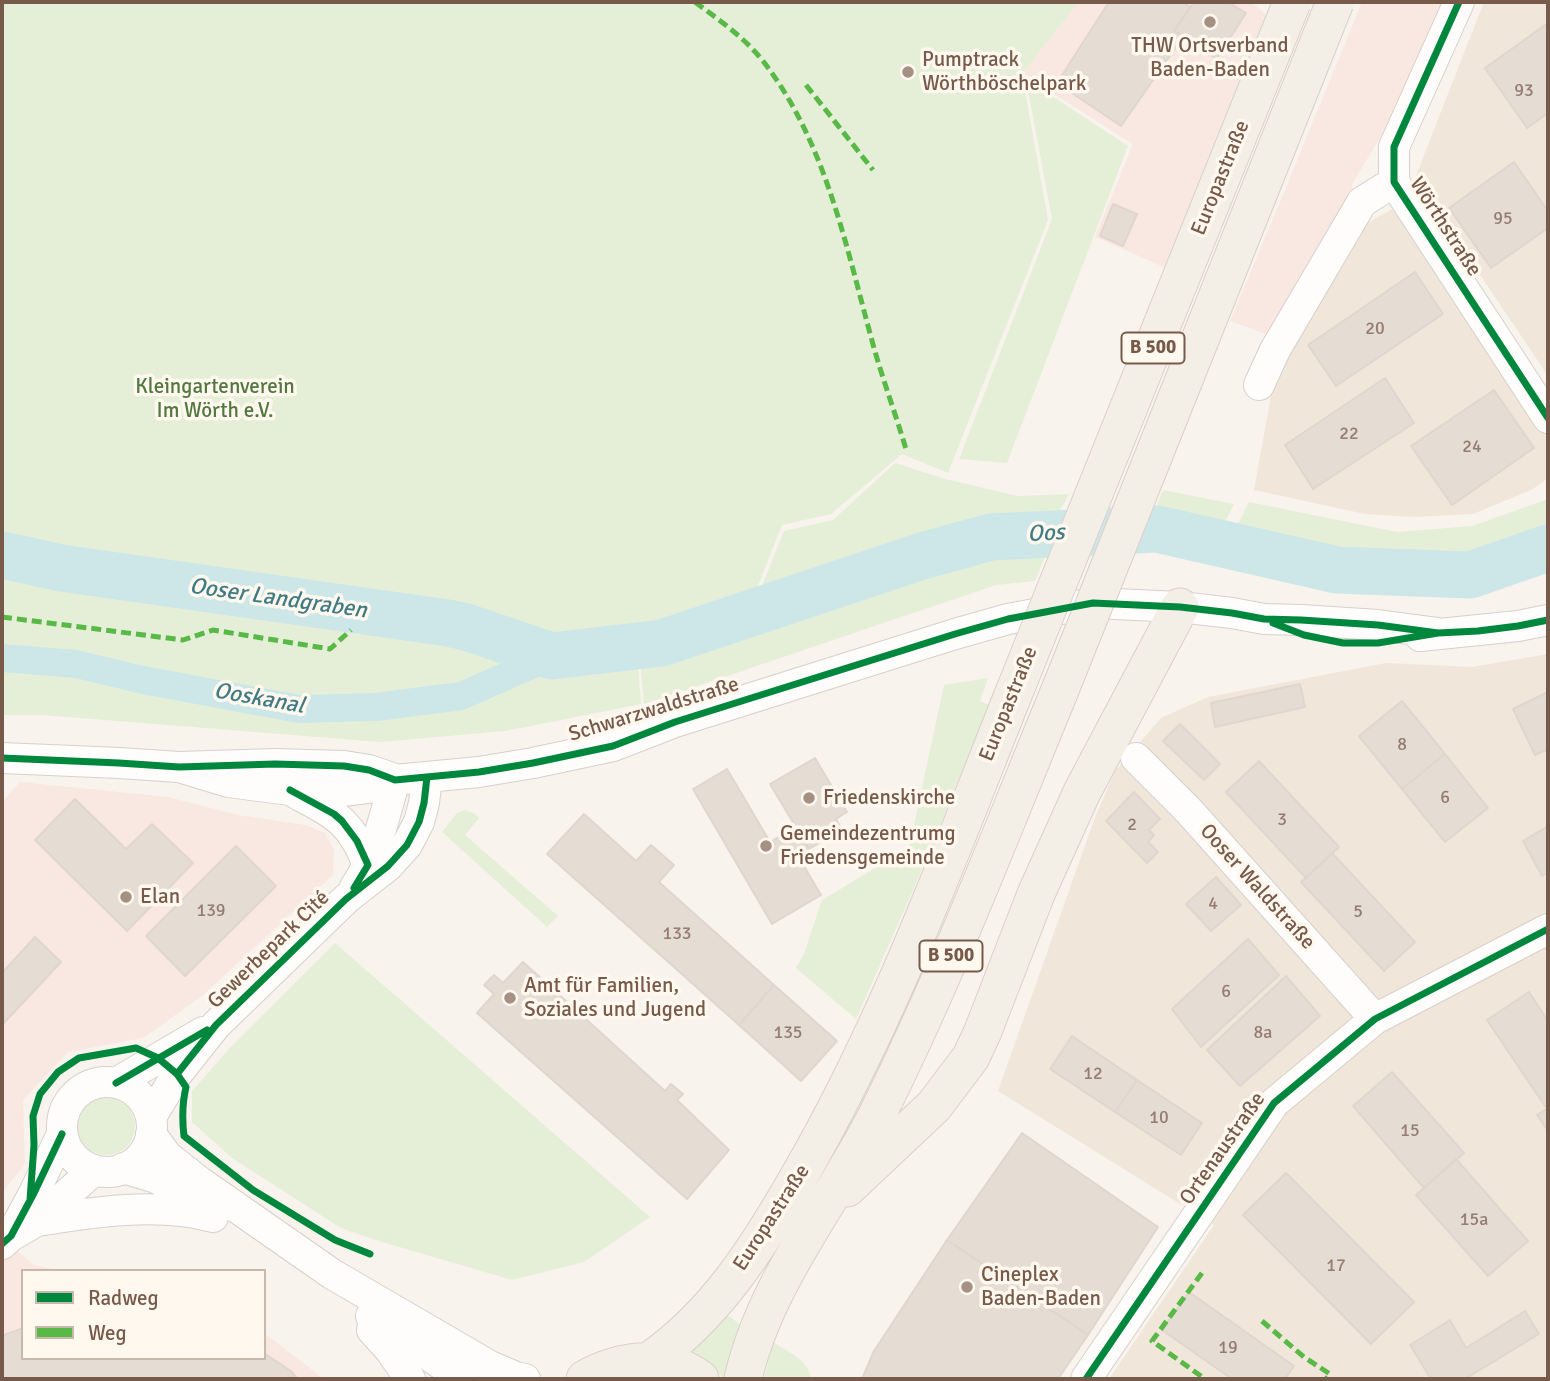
<!DOCTYPE html>
<html>
<head>
<meta charset="utf-8">
<style>
	body { margin:0 }
	#map { position:relative; width:1550px; height:1381px; overflow:hidden; background:#f8f3ed; font-family:Signika,sans-serif }
	canvas { display:block }
	.frame { position:absolute; inset:0; border:4px solid #785a4b; pointer-events:none }
	.legend { position:absolute; left:21px; top:1269px; width:245px; height:91px; box-sizing:border-box; background:#fff8ef; border:2px solid #c9b9ad; margin:0; padding:9px 12px; list-style:none; font-size:21px; color:#785a4b }
	.legend li { display:flex; align-items:center; gap:14px; height:35px }
	.legend b { width:35px; border:2px solid #c9b9ad }
</style>
</head>
<body>
<div id="map">
<canvas width="1550" height="1381"></canvas>
<div class="frame"></div>
<ul class="legend">
<li><b style="height:9px;background:#00873e"></b>Radweg</li>
<li><b style="height:9px;background:#58b947"></b>Weg</li>
</ul>
</div>
<script>
const g = document.querySelector('canvas').getContext('2d');
g.lineJoin = 'round';
function fillPath(path, color) { g.fillStyle = color; g.fill(path, 'evenodd'); }
function stroke(path, color, width, dash) { g.strokeStyle = color; g.lineWidth = width; g.lineCap = dash ? 'butt' : 'round'; g.setLineDash(dash || []); g.stroke(path); }
function label(font, color, halo, rows, align = 'center') {
  g.font = font + ' Signika,sans-serif'; g.lineWidth = 7; g.setLineDash([]); g.textBaseline = 'middle'; g.strokeStyle = halo; g.fillStyle = color; for (const [text, x, y, turn = 0] of rows) {
    g.save(); g.translate(x, y); g.rotate((+turn || 0) * Math.PI / 180); g.textAlign = isNaN(turn) ? turn : align; if (halo) g.strokeText(text, 0, 0); g.fillText(text, 0, 0); g.restore();
  }
}
const residential = new Path2D(`
	M1484 2H1548V376L1415 178Z
	M1396 207 1548 430V478L1533 489 1473 514 1413 517 1365 514 1254 490 1277 363 1360 227Z
	M1548 654V1379H1109L1214 1225 998 1091 1094 820 1115 771 1161 718 1208 697 1386 663 1472 667Z`);
const commercial = new Path2D(`
	M1079 2H1251L1269 17 1205 174 1164 267 1095 237 1133 144 1022 74Z
	M1362 2H1442L1390 121 1351 186 1355 191 1268 335 1230 321 1283 195Z
	M20 782 168 797 238 815 305 825 325 833 334 850 333 875 202 996 143 1038 68 1052 23 1100 25 1164 2 1193V802Z
	M2 1240 35 1265 60 1271H23V1358H264V1333L324 1379H2Z`);
const green = new Path2D(`
	M2 2H1079L1022 74 1048 220 948 473 902 454 831 514 782 525 754 596 694 622 542 643 466 627 461 647 546 669 638 665 641 704 505 731 380 742 42 715H2Z
	M1026 79 1128 146 1007 463 959 459 1052 219Z
	M895 463 945 479 1018 496 1069 494 1055 519 864 551 759 593 784 531 833 520Z
	M1163 490 1234 504 1223 526 1155 511Z
	M1548 499V529L1520 540 1453 559 1401 562 1237 526 1249 502 1397 532 1472 526Z
	M1051 541 1035 581 996 585 644 704 640 662 989 546Z
	M988 678 980 701 989 705 914 888 856 1019 796 968 805 951 822 900 909 848 944 685Z
	M465 810 475 814 479 818 465 835 558 916 547 927 442 832 457 813Z
	M335 943 650 1217 584 1262 512 1280 379 1241 341 1228 232 1158 192 1122V1091L229 1049Z
	M77 1126a29 29 0 1 1 58 0a29 29 0 1 1-58 0Z
	M724 1312 742 1326 725 1379 703 1359 686 1351Z
	M773 1342C788 1352 809 1360 811 1379H764Z`);
const canal = new Path2D(`
	M2 658 76 664 143 680 299 709 376 707 461 696 552 656`);
const river = new Path2D(`
	M2 555 61 568 448 623 466 627 552 656 662 643 922 556 991 537 1157 529 1337 570 1470 575 1548 548`);
const building = new Path2D(`
	M1109 2H1183L1190 7 1174 31 1183 37 1121 126 1057 83Z
	M1194 2H1228L1246 13 1217 59 1174 31Z
	M1548 23V113L1527 128 1485 68Z
	M1514 162 1548 211V228L1491 268 1449 208Z
	M1113 204 1137 214 1123 246 1100 236Z
	M1415 272 1443 314 1336 386 1308 345Z
	M1385 378 1414 423 1313 489 1285 445Z
	M1494 390 1534 448 1452 505 1411 446Z
	M1300 684 1305 707 1215 727 1211 703Z
	M1548 692V749L1535 755 1513 709Z
	M1402 701 1445 754 1402 789 1359 736Z
	M1180 724 1220 764 1204 780 1163 741Z
	M1445 754 1488 808 1445 842 1402 789Z
	M815 758 847 812 836 819 842 830 809 849 770 784Z
	M1259 761 1339 847 1306 878 1226 792Z
	M727 769 770 842 796 827 809 849 798 856 821 895 772 924 693 789Z
	M1134 792 1160 819 1149 830 1154 835 1148 842 1158 852 1147 863 1106 821Z
	M75 799 126 849 152 824 193 863 127 931 35 840Z
	M584 814 636 861 651 845 674 865 659 882 774 985 739 1025 547 854Z
	M1548 826V872L1542 876 1523 841Z
	M236 846 276 886 185 976 146 936Z
	M1332 853 1415 942 1384 971 1301 882Z
	M1216 877 1241 905 1211 931 1186 904Z
	M35 937 61 962 2 1025V973Z
	M1248 939 1279 975 1201 1047 1172 1009Z
	M523 962 665 1091 671 1084 683 1094 677 1100 729 1150 687 1199 477 1013 494 994 484 985 494 975 503 983Z
	M1286 976 1320 1016 1240 1086 1207 1050Z
	M774 985 837 1041 801 1081 739 1025Z
	M1529 992 1548 1021V1108L1547 1109 1487 1020Z
	M1072 1036 1137 1080 1115 1112 1050 1069Z
	M1392 1072 1464 1153 1424 1188 1353 1106Z
	M1137 1080 1202 1123 1181 1155 1115 1112Z
	M1548 1108V1131L1537 1115Z
	M1022 1133 1158 1227 1088 1335 947 1240Z
	M1456 1159 1528 1241 1488 1276 1416 1195Z
	M1286 1173 1414 1302 1371 1344 1243 1215Z
	M947 1240 1088 1335 1058 1379H862L874 1351Z
	M1189 1292 1294 1366 1285 1379H1232L1162 1330Z
	M1525 1311 1539 1334 1465 1379H1431L1410 1345 1450 1320 1466 1348Z
	M23 1328V1358H264V1353L291 1371 298 1379H2V1336Z`);
const minor = new Path2D(`
	M1459 2 1394 147V182L1548 418
	M1259 385 1275 350 1362 202 1394 182
	M1420 636 1518 626 1548 620
	M2 758 119 763 179 767 275 764 344 766 369 770 395 779
	M1136 758 1189 811 1375 1019
	M179 767 228 782 290 790 345 791 368 788 395 780 479 772 533 763 613 746 675 722 955 634 1008 619 1093 603 1180 607 1232 613 1264 619 1301 620 1378 625 1438 633
	M297 794C336 815 351 821 368 865
	M355 887C377 855 384 816 395 780
	M62 1127a45 45 0 1 1 90 0a45 45 0 1 1-90 0Z
	M116 1083 203 1032
	M151 1117 177 1074 216 1025 346 899 388 866 407 845 419 822 424 803 427 777
	M151 1134 167 1156 200 1182 332 1274 490 1366 516 1377 525 1379
	M123 1168 156 1178 211 1208
	M37 1221C93 1212 157 1202 213 1217
	M13 1232 34 1193 62 1134
	M2 1244 11 1236 37 1221 94 1170
	M371 1316 463 1379
	M372 1330 390 1350 410 1379
	M1086 1379 1274 1103 1375 1019 1548 929`);
const major = new Path2D(`
	M847 1188 934 1106 971 1057 983 1031 1036 894 1082 792 1180 607
	M649 1361C715 1316 759 1246 798 1178 887 1025 948 858 1013 695
	M585 1379C621 1359 666 1353 700 1379
	M743 1379C765 1282 833 1202 877 1115 946 977 1001 833 1060 690`);
const majorBridge = new Path2D(`
	M1060 690 1335 2
	M1013 695 1292 2`);
const quiet = new Path2D(`
	M695 2C719 20 744 37 763 61 825 141 845 242 871 337 881 375 895 412 906 449
	M806 85 873 170
	M2 617 183 640 213 630 330 649 351 630
	M1202 1273 1152 1341 1205 1379
	M1262 1321 1304 1357 1330 1374 1326 1379`);
const cycleway = new Path2D(`
	M1459 2 1394 147V182L1548 418
	M1273 623 1304 635 1343 643H1378L1438 633 1478 631 1518 626 1548 620
	M2 758 119 763 179 767 275 764 344 766 369 770 395 780 479 772 533 763 613 746 675 722 955 634 1008 619 1093 603 1180 607 1232 613 1264 619 1301 620 1378 625 1438 633
	M290 790 334 814 342 821 357 841 368 865 354 888
	M177 1074 216 1025 346 899 388 866 407 845 419 822 424 803 427 777
	M116 1083 207 1030
	M30 1200 34 1145 33 1116 40 1094 58 1072 79 1058 136 1048 158 1058 177 1074 186 1087C182 1104 182 1119 184 1136L253 1190 335 1240 370 1254
	M2 1244 11 1236 34 1193 62 1134
	M1086 1379 1274 1103 1375 1019 1548 929`);
const markers = [
	[1210,22,7,"#a59084"],
	[908,72,7,"#a59084"],
	[809,798,7,"#a59084"],
	[766,846,7,"#a59084"],
	[126,897,7,"#a59084"],
	[510,998,7,"#a59084"],
	[967,1287,7,"#a59084"]
];
const numberNames = [
	["93",1524,91],
	["95",1503,219],
	["20",1375,329],
	["22",1349,434],
	["24",1472,447],
	["8",1402,745],
	["6",1445,798],
	["3",1282,820],
	["2",1132,825],
	["4",1213,904],
	["139",211,911],
	["5",1358,912],
	["133",677,934],
	["6",1226,992],
	["135",788,1033],
	["8a",1263,1033],
	["12",1093,1074],
	["10",1159,1118],
	["15",1410,1131],
	["15a",1474,1220],
	["17",1336,1266],
	["19",1228,1348]
];
const shields = [
	[1153,348,63],
	[951,956,63]
];
const shieldNames = [
	["B 500",1153,348],
	["B 500",951,956]
];
const poiNames = [
	["THW Ortsverband",1210,46,"center"],
	["Baden-Baden",1210,70,"center"],
	["Pumptrack",922,60],
	["Wörthböschelpark",922,84],
	["Friedenskirche",823,798],
	["Gemeindezentrumg",780,834],
	["Friedensgemeinde",780,858],
	["Elan",140,897],
	["Amt für Familien,",524,986],
	["Soziales und Jugend",524,1010],
	["Cineplex",981,1275],
	["Baden-Baden",981,1299]
];
const streetNames = [
	["Europastraße",1221,178,-68],
	["Wörthstraße",1445,227,57],
	["Europastraße",1009,704,-68],
	["Schwarzwaldstraße",654,710,-17],
	["Ooser Waldstraße",1257,887,48],
	["Gewerbepark Cité",269,950,-44],
	["Ortenaustraße",1223,1149,-55],
	["Europastraße",772,1218,-57]
];
const parkNames = [
	["Kleingartenverein",215,387],
	["Im Wörth e.V.",215,411]
];
const waterNames = [
	["Oos",1046,534,-3],
	["Ooser Landgraben",278,599,8],
	["Ooskanal",259,699,10]
];
fillPath(residential, '#f1e6da');
fillPath(commercial, '#f8e8e1');
fillPath(green, '#e5efd7');
stroke(canal, '#cde7e9', 28);
stroke(river, '#cde7e9', 47);
fillPath(building, '#e5dcd4');
stroke(building, '#e1d6cf', 2);
stroke(minor, '#d7d0cb', 32);
stroke(major, '#dad0ca', 39);
stroke(minor, '#fefdfc', 30);
stroke(major, '#f3eee6', 37);
stroke(majorBridge, '#dad0ca', 39, []);
stroke(majorBridge, '#f3eee6', 37);
stroke(quiet, '#58b947', 5, [10, 5]);
stroke(cycleway, '#00873e', 7);
for (const [x, y, r, color] of markers) { const dot = new Path2D(); dot.arc(x, y, r, 0, 2 * Math.PI); g.fillStyle = color; g.fill(dot); stroke(dot, '#fff8ef', 2.5); }
label('18px', '#957c70', null, numberNames);
for (const [x, y, w] of shields) { const box = new Path2D(); box.roundRect(x - w / 2, y - 15.5, w, 31, 5); g.fillStyle = '#fff8ef'; g.fill(box); stroke(box, '#785a4b', 2); }
label('bold 19px', '#785a4b', null, shieldNames);
label('21px', '#785a4b', '#fff8ef', poiNames, 'left');
label('21px', '#785a4b', '#fff8ef', streetNames);
label('21px', '#527840', '#fff8ef', parkNames);
label('italic 23px', '#417b84', '#fff8ef', waterNames);
</script>
</body>
</html>
